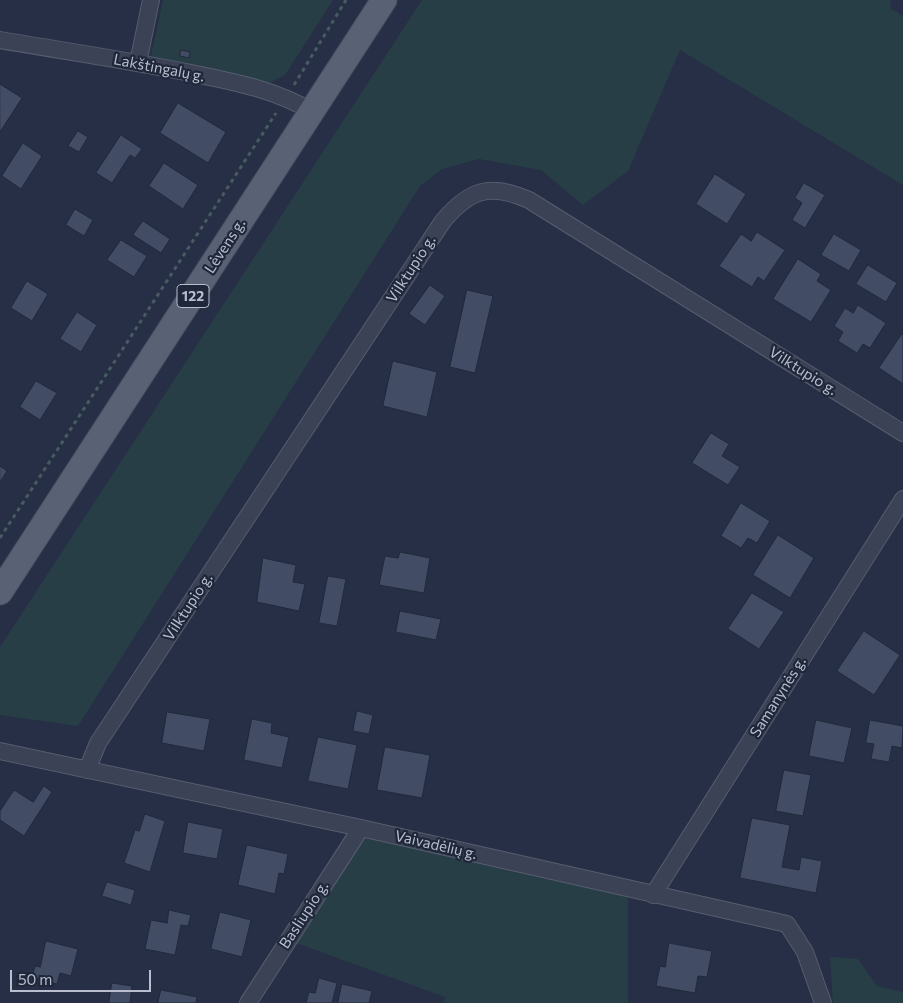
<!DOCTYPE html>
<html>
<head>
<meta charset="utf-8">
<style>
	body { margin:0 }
	#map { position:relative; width:903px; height:1003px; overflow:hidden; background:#262f45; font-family:Commissioner,sans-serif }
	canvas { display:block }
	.scale { position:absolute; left:10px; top:970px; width:141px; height:22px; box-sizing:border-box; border:2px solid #b9bece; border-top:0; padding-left:6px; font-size:15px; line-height:18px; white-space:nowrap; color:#b9bece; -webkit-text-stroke:4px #1f273a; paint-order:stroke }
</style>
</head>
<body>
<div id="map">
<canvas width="903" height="1003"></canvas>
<div class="scale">50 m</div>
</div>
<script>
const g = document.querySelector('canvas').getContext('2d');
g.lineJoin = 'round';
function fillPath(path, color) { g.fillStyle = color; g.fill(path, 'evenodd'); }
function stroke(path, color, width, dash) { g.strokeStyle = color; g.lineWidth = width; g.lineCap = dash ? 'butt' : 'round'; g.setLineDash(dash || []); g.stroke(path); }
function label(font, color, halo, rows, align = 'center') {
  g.font = font + ' Commissioner,sans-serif'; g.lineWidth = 4.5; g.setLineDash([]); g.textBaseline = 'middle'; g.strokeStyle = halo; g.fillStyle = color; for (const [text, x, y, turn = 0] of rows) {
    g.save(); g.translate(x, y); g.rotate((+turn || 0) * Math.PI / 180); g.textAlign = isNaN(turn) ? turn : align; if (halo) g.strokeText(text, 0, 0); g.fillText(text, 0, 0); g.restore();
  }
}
const green = new Path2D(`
	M163 0H333L285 75 260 88 149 65Z
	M422 0H891L890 8 903 16V185L680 50 628 171 583 205 541 170 479 159 442 169 420 186 78 726 0 715V647Z
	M361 828 628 889V1003H444L445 997 288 940Z
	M830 957 858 959 877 986 903 992V1003H833Z`);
const building = new Path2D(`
	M181 50 190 52 189 58 180 56Z
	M0 84 22 98 0 132Z
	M178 103 226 132 208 163 160 133Z
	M78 131 88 137 79 152 68 146Z
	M121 135 142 149 135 158 130 155 112 183 96 173Z
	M23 143 42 156 21 189 2 176Z
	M164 163 198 185 183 209 149 186Z
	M715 174 746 194 727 224 696 204Z
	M804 183 825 195 805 228 792 220 802 203 795 198Z
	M75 209 93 220 84 236 66 225Z
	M143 221 170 239 161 253 133 235Z
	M757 232 785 250 764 281 758 277 752 287 719 266 741 234 751 241Z
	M834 234 861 250 849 271 821 255Z
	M121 240 147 256 134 277 107 260Z
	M798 259 821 274 817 281 831 290 811 322 773 299Z
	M868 265 897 283 886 302 856 284Z
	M27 281 48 294 32 321 11 308Z
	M430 285 445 296 425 325 409 314Z
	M467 290 493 296 475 373 450 367Z
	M858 305 886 323 870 348 863 344 857 353 838 341 843 332 834 326 845 308 853 313Z
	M77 312 97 325 81 352 60 339Z
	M902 334 903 335V384L879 368Z
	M393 361 437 372 427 417 383 406Z
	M36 381 57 393 40 420 20 407Z
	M711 433 729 444 722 456 740 467 728 485 692 463Z
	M0 466 7 471 0 482Z
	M741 503 770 521 757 543 748 538 741 548 721 536Z
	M778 535 814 558 790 598 753 575Z
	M400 552 430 558 424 593 379 585 385 556 398 558Z
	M263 558 296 565 293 582 305 584 299 611 257 602Z
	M328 576 346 579 337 626 319 623Z
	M752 593 784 612 759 649 728 629Z
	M400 611 441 619 436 640 396 632Z
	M864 631 900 655 874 695 837 671Z
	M357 711 373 715 369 734 353 731Z
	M167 712 210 719 204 751 162 743Z
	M252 719 272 723 271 733 289 737 282 768 244 760Z
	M816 720 852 728 844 763 809 756Z
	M870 720 903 726 902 748 892 746 889 762 871 759 874 744 866 743Z
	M318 737 357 745 348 789 308 781Z
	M385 747 430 755 422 798 377 790Z
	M784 770 811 775 803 816 776 811Z
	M44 786 52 792 24 836 0 820V811L14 790 33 802Z
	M145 814 165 821 150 872 124 863 135 830 139 831Z
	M752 818 790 825 782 867 799 870 801 857 822 861 816 893 740 878Z
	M188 822 223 829 217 859 183 853Z
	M247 845 288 854 284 874 279 873 275 894 238 885Z
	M107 882 135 890 131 905 102 896Z
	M169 910 191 915 188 926 181 925 175 955 145 949 151 920 167 923Z
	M220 912 251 920 242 957 211 949Z
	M46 941 78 949 71 976 60 973 57 984 32 977 35 966 40 967Z
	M669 943 712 951 707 977 698 976 695 993 656 986 660 966 665 967Z
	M319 978 337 983 332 1003H306L309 992 315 993Z
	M112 983 132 986 130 1003H109Z
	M342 984 372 991 369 1003H338Z
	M161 990 197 997 196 1003H158Z`);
const path = new Path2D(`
	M294 85 346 0
	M0 538 276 113`);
const street = new Path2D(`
	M0 40C64 51 127 60 191 73 234 82 274 89 313 112
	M138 63 151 0
	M0 751 361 828 787 924 805 952 823 1003
	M87 770 98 743 443 221C470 189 490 183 529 200L903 433
	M653 895 903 499
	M248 1003 361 828`);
const primary = new Path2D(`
	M0 592 384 0`);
const shields = [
	[193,296,32]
];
const shieldNames = [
	["122",193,296]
];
const streetNames = [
	["Lakštingalų g.",159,68,11],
	["Lėvens g.",225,246,-57],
	["Vilktupio g.",411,269,-57],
	["Vilktupio g.",803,371,32],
	["Vilktupio g.",188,607,-57],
	["Samanynės g.",778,697,-58],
	["Vaivadėlių g.",436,845,13],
	["Basliupio g.",304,915,-57]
];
fillPath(green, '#283e46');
fillPath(building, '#434c65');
stroke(building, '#21293c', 1);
stroke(street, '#565d6f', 18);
stroke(primary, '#444b5e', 27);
stroke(path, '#475b62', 3, [4, 4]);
stroke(street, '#3b4255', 16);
stroke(primary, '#596174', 25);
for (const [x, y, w] of shields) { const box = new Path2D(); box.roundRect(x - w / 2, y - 11.5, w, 23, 4); g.fillStyle = '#1f273a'; g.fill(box); stroke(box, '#b9bece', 1); }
label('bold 14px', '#b9bece', null, shieldNames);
label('15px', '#b9bece', '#1f273a', streetNames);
</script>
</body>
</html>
